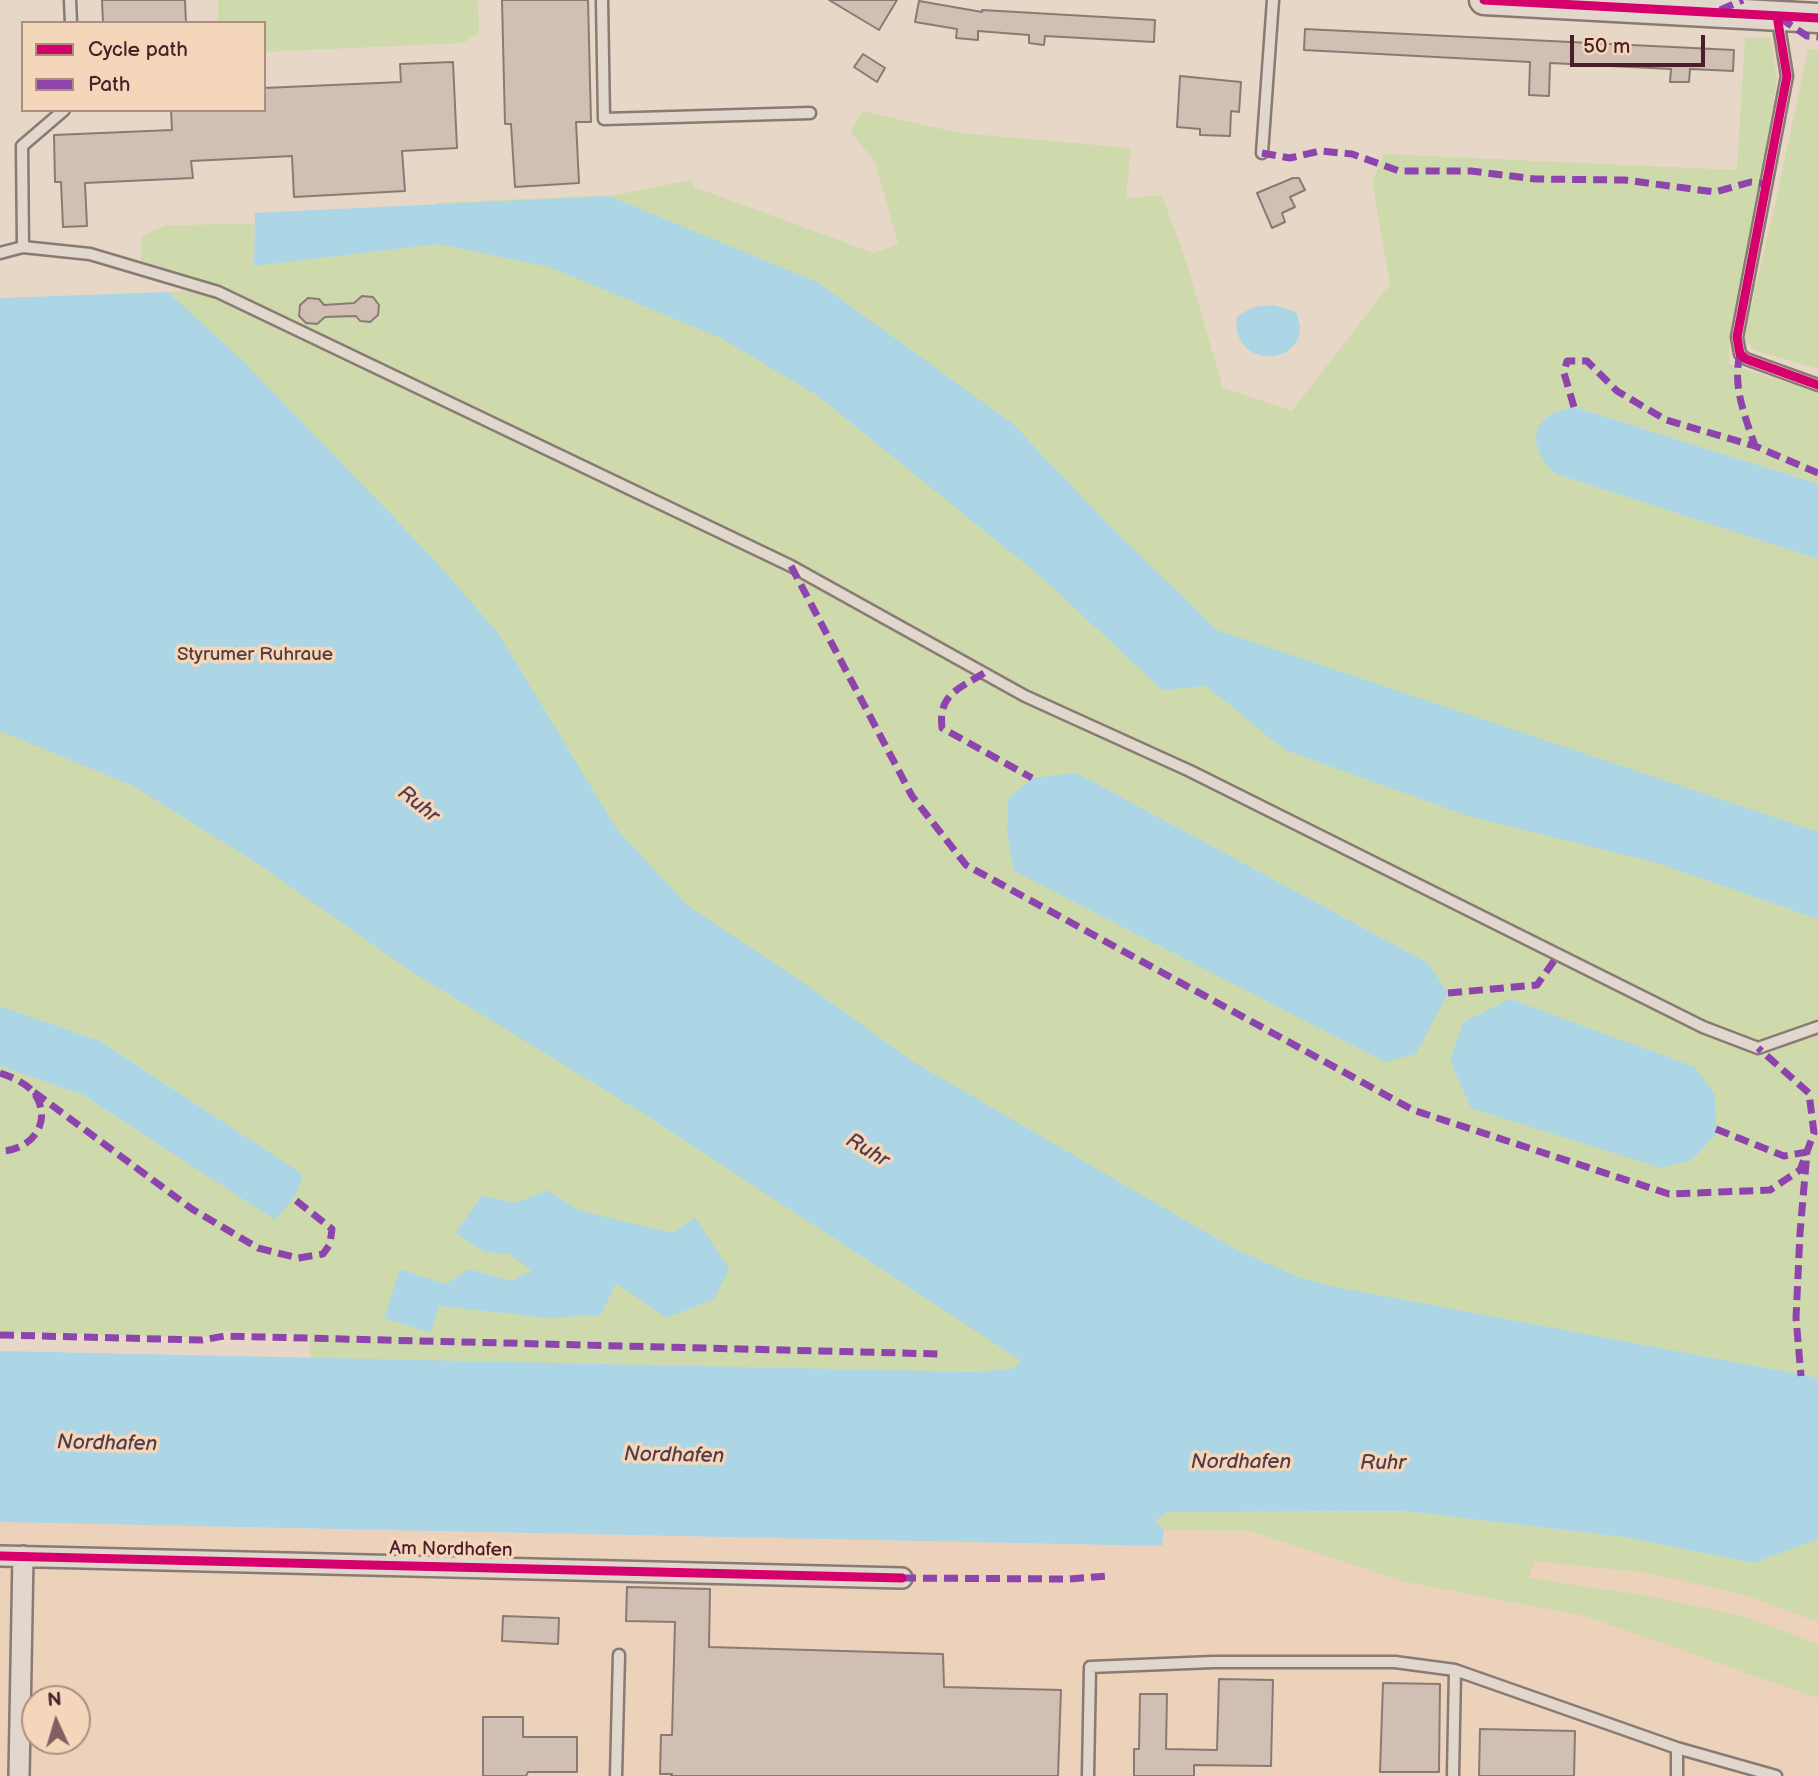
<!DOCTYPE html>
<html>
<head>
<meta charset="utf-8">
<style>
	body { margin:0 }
	#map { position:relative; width:1818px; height:1776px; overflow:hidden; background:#e7d7c7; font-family:"Balsamiq Sans",sans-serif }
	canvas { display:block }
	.legend { position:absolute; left:21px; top:21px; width:245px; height:91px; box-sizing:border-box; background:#f4d7ba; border:2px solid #b08d81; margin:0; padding:9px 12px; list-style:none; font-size:21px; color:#4a1f2b }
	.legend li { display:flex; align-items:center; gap:14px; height:35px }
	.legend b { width:35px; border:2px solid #b08d81 }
	.north { position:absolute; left:21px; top:1685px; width:70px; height:70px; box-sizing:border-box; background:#f4d7ba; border:2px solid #b08d81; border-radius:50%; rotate:356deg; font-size:19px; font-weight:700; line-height:28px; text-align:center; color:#4a1f2b }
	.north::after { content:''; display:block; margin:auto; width:24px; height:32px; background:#815f62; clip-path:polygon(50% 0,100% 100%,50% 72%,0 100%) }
	.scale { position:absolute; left:1570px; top:35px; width:135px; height:32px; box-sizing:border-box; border:4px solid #4a1f2b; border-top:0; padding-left:9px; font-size:21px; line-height:24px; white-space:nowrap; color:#4a1f2b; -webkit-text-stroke:5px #f4d7ba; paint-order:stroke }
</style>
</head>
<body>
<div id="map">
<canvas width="1818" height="1776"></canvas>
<ul class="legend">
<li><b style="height:9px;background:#d6006c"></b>Cycle path</li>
<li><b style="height:9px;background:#8e44ad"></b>Path</li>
</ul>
<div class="north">N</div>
<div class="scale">50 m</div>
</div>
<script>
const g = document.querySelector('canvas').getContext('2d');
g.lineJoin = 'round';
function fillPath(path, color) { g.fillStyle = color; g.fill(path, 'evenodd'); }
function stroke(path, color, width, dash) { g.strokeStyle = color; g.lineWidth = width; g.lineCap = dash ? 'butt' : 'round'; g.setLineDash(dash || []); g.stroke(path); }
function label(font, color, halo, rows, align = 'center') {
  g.font = font + ' "Balsamiq Sans",sans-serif'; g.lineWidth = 7; g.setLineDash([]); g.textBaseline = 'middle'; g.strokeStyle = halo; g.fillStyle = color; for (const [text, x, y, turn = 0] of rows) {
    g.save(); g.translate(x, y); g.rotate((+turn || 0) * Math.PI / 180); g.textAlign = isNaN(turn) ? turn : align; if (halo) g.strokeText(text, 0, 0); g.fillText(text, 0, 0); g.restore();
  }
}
const built = new Path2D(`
	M0 1522 1162 1546 1164 1530 1395 1534 1664 1568 1818 1615V1776H0ZM35 1699H77V1741H35Z`);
const green = new Path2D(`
	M218 0H478L479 33 463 43 264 52V23H218Z
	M1745 37 1771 38 1777 79 1759 192 1730 329 1729 364 1818 392V484L1574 407 1556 474 1818 559V1622L1751 1597 1650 1573 1534 1561 1529 1578 1654 1597 1746 1617 1818 1644V1698L1585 1616 1406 1582 1249 1531 1164 1530 1155 1521 1166 1512 1404 1511 1624 1537 1754 1563 1802 1544 1020 1360 1015 1368 976 1372 311 1359 309 1335 224 1331 199 1337 0 1332V1066L83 1095 275 1219 301 1173 100 1041 0 1006V307L177 300 168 292 189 291 140 276 142 236 165 225 254 224V266L436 244V203L616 195 691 180 694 187 874 253 898 244 875 162 851 132 862 111 960 133 1131 148 1126 198 1162 195 1188 267 1223 388 1292 411 1390 284 1372 181 1384 154 1737 170ZM1077 773 1428 963 1447 994Z
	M1808 49 1818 50V369L1753 350 1744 336 1779 187Z`);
const water = new Path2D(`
	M609 196 817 282 1012 423 1106 522 1217 630 1818 832V919L1654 862 1468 816 1285 750 1206 686 1162 690 1046 581 818 396 721 338 549 267 438 244 254 266 255 213Z
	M168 292 241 359 433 558 498 633 616 828 688 906 801 981 912 1061 1233 1248 1301 1278 1326 1285 1818 1378V1539L1754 1563 1624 1537 1404 1511 1167 1512 1155 1521 1164 1530 1162 1546 0 1522V1351L976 1372 1015 1368 1020 1360 644 1114 409 970 255 862 133 786 0 731V298Z
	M1274 305 1296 312C1297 317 1300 324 1300 328 1299 368 1230 367 1237 316L1254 307Z
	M1574 407 1818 484V559L1556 474C1539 460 1526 434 1547 417 1555 411 1565 410 1574 407Z
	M1077 773 1428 963 1448 993 1416 1054 1385 1062 1014 871 1007 833 1008 799 1032 778Z
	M1510 999 1695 1067 1715 1095 1716 1134 1692 1160 1661 1168 1471 1108 1450 1061 1463 1022Z
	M0 1006 100 1041 301 1173C304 1190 286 1207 275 1220L83 1095 0 1066Z
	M547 1190 580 1211 673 1233 695 1217 729 1269 714 1299 666 1318 616 1283 601 1315 548 1318 439 1306 431 1333 384 1318 400 1269 446 1284 469 1269 511 1281 532 1270 508 1254 485 1252 455 1233 482 1196 516 1203Z`);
const building = new Path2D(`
	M102 0H185L186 23H103Z
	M502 0H588L591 122H576L579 183 515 187 511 124H505Z
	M829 0H897L879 30Z
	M919 1 982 12V10L1155 20 1154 42 1045 36 1044 45 1029 43V35L978 31V40L956 38 957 29 915 22Z
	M1305 29 1734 50 1733 71 1690 69 1689 82H1670L1671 69 1550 63 1549 96 1529 95 1530 62 1304 50Z
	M863 54 885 68 877 82 854 67Z
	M453 62 457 148 402 151 405 191 294 197 292 156 191 161 193 178 85 183 87 226 63 227 61 182H55L54 135 172 130 171 110H264V88L401 82 400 64Z
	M1180 76 1241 82 1239 112 1231 111 1230 136 1200 135V129L1177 127Z
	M1293 178H1299L1305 190 1290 197 1295 207 1282 213 1285 222 1272 228 1257 193Z
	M362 296 373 297 379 305 378 315 370 322 360 321 356 316 325 317 317 324 306 323 299 316 300 305 308 298 319 299 324 305 354 303Z
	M627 1587 710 1589 709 1647 943 1654 944 1687 1061 1690 1058 1776H671L672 1774H660L661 1735H672L675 1622 626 1621Z
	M503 1616 559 1618 558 1644 502 1641Z
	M1219 1679 1273 1680 1271 1766 1194 1765V1776H1134V1749H1139L1140 1694H1167L1166 1749 1217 1750Z
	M1383 1683 1440 1684 1439 1772H1380Z
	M483 1717H523V1737H577V1772H528L526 1776H483Z
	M1480 1729 1575 1731 1574 1776H1479Z`);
const service = new Path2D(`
	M70 0 71 23
	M602 0 604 119 810 113
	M1778 20 1787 76 1737 337 1740 354 1746 359 1818 385
	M1262 153 1273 0
	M23 247 22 146 64 110
	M0 253 23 247 90 254 218 292 791 566 1025 696 1190 771 1703 1027 1758 1048 1818 1027
	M1455 1670 1677 1748V1776
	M1677 1748 1776 1776
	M616 1776 619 1655
	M1088 1776 1090 1667 1213 1662H1395L1455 1670 1453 1776`);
const minor = new Path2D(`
	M0 1556 902 1578
	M19 1776 23 1556`);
const secondary = new Path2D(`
	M1484 0 1818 18`);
const quiet = new Path2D(`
	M1720 10 1743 0
	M1780 18 1807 36 1818 37
	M1262 153 1290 158 1320 151 1352 154 1399 171H1471L1535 179 1625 180 1715 192 1751 182 1767 184
	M1740 354C1732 386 1745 416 1755 446
	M1574 407 1564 373 1567 361H1587L1617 391 1666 420 1755 446 1818 473
	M791 566 912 796 966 865 1413 1110 1669 1194 1770 1190 1800 1170 1814 1133 1809 1093 1758 1048
	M984 673C959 689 938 694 942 728L1032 778
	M1448 993 1537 985 1558 955
	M0 1073C10 1076 28 1084 34 1093 54 1121 32 1151 0 1151
	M34 1092 192 1209 258 1248 298 1258 323 1254 330 1244 332 1229 293 1198
	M1716 1129 1784 1156 1807 1152 1800 1233 1796 1318 1801 1376
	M0 1335 202 1340 224 1336 941 1354
	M902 1578 1069 1579 1108 1576`);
const cycleway = new Path2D(`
	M1484 0 1818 18
	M1777 16 1787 76 1737 337 1740 354 1746 359 1818 385
	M0 1556 902 1578`);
const parkNames = [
	["Styrumer Ruhraue",255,655]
];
const streetNames = [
	["Am Nordhafen",451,1550,1]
];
const waterNames = [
	["Ruhr",418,805,38],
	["Ruhr",867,1151,31],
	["Nordhafen",107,1444,1],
	["Nordhafen",674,1456,1],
	["Nordhafen",1241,1463],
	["Ruhr",1383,1464]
];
fillPath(built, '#ecd1bb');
fillPath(green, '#cfdaac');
fillPath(water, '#acd6e6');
fillPath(building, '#d1bfb4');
stroke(building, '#897a74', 2);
stroke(service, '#897a74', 15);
stroke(minor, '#897a74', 24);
stroke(secondary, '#897a74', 33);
stroke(service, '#e2d7cc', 10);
stroke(minor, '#e2d7cc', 19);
stroke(secondary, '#e2d7cc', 28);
stroke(quiet, '#8e44ad', 7, [14, 7]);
stroke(cycleway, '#d6006c', 9);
label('19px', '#5b3b3b', '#f4d7ba', parkNames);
label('19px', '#4a1f2b', '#f4d7ba', streetNames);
label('italic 21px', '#553a49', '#f4d7ba', waterNames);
</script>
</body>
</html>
